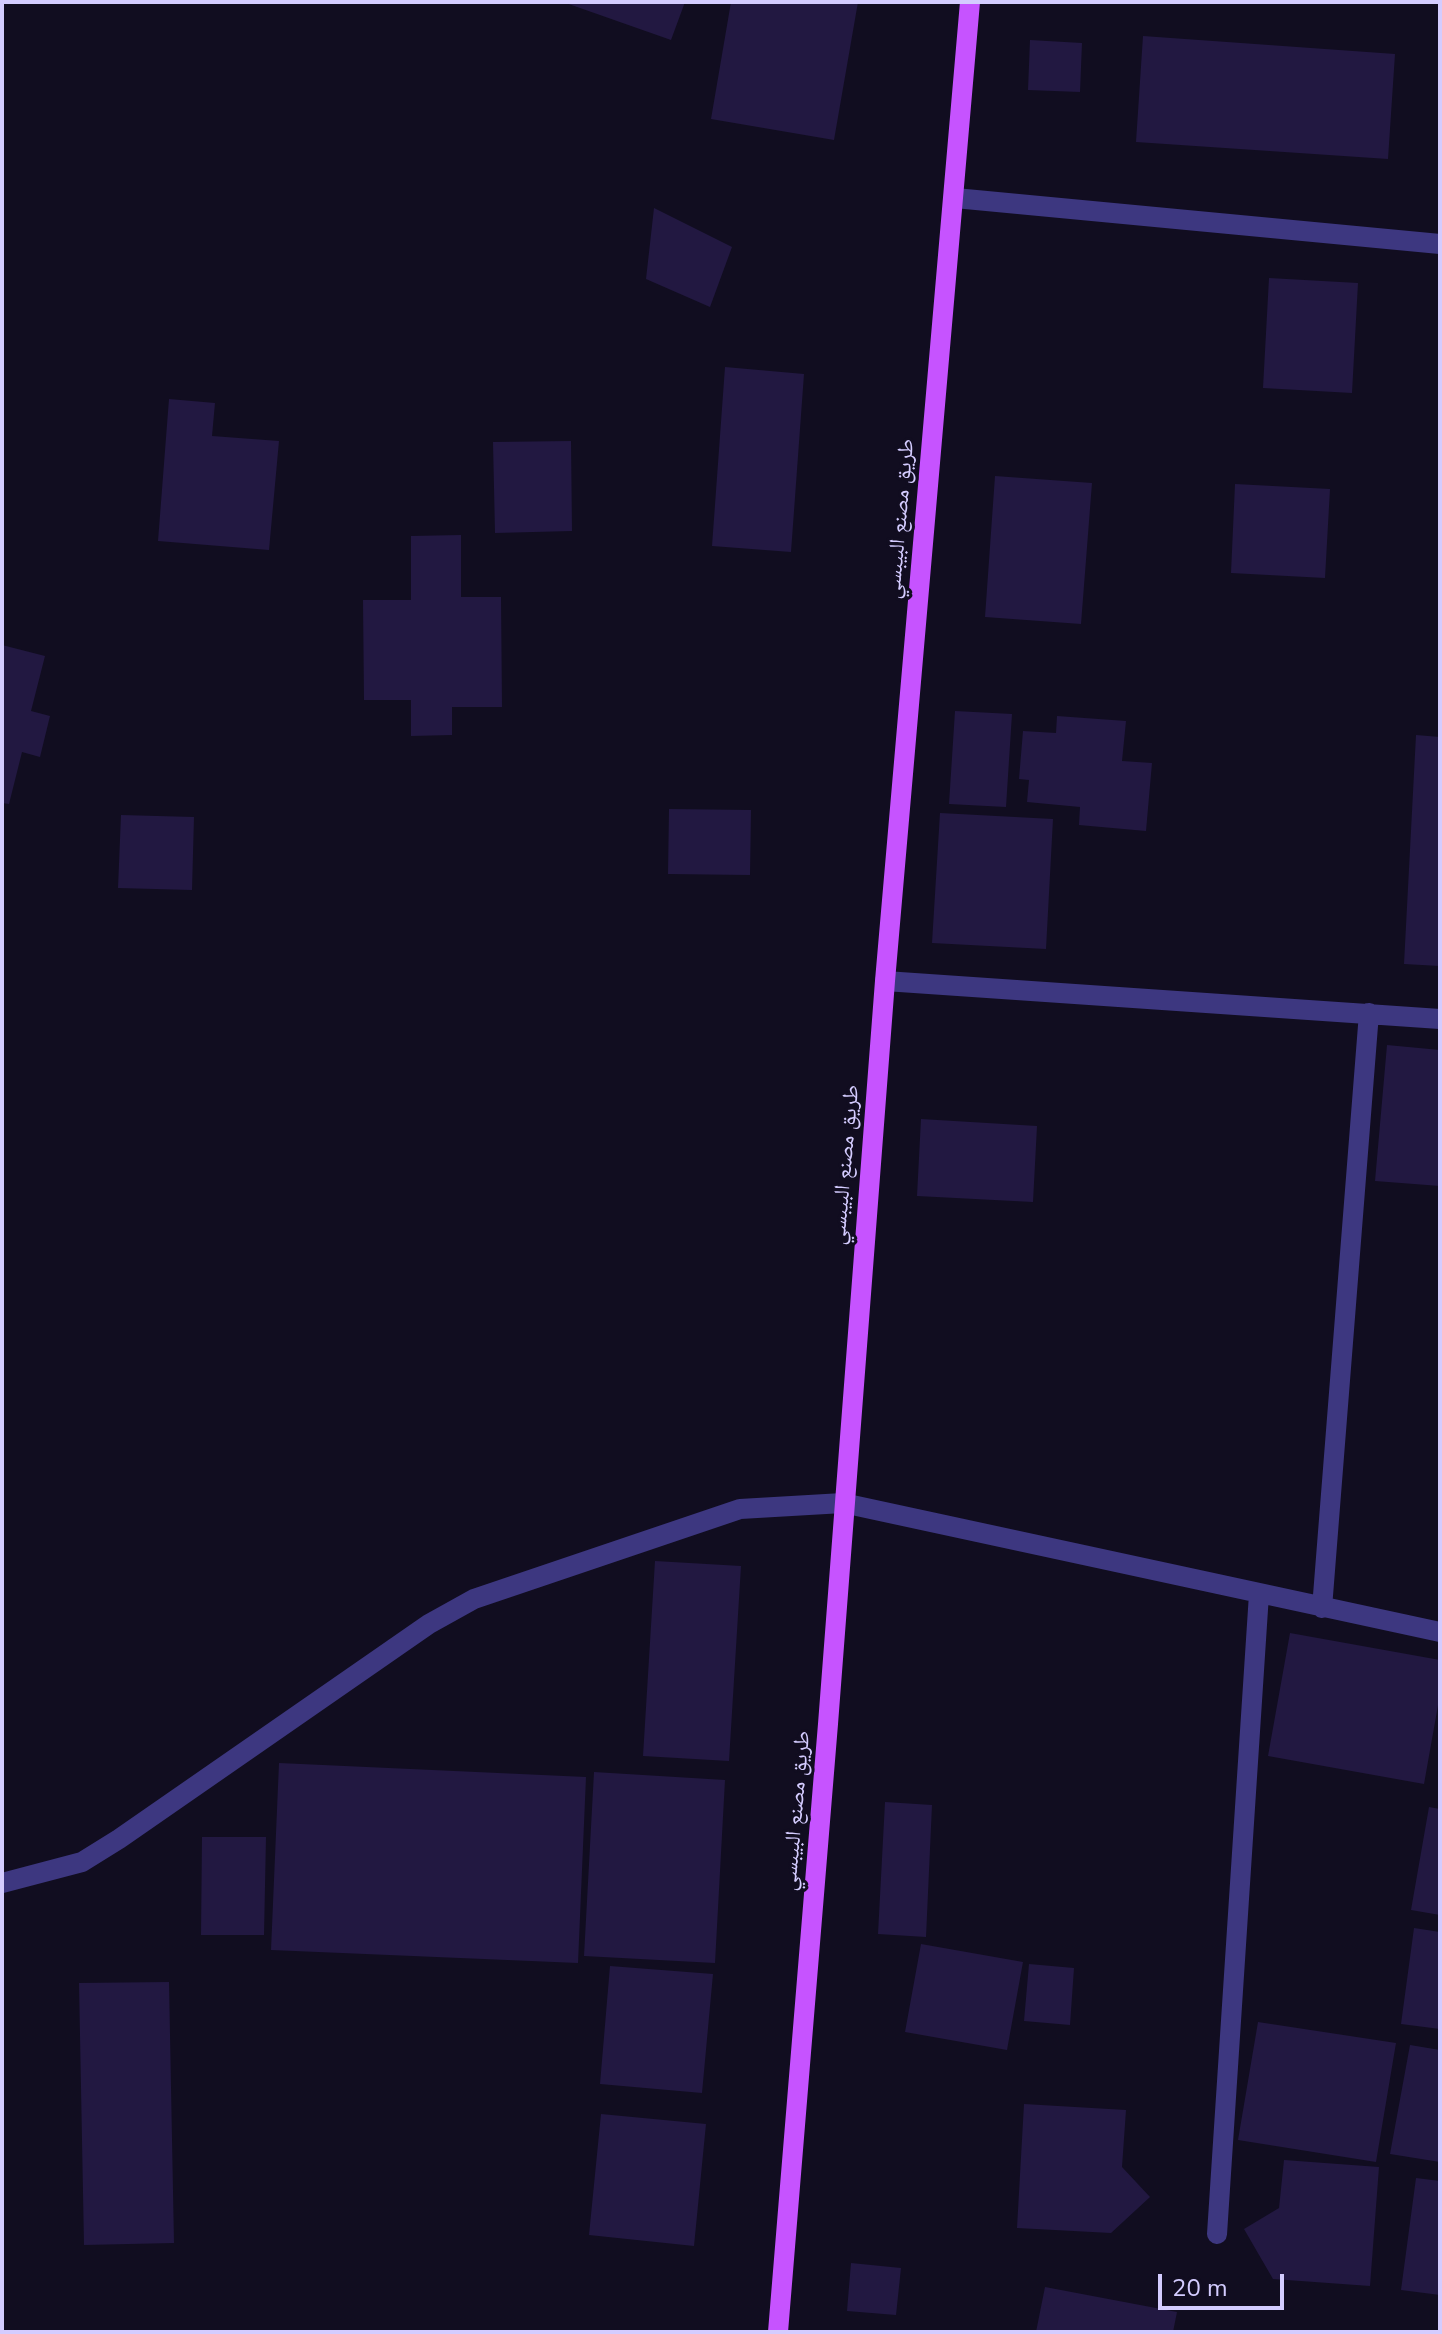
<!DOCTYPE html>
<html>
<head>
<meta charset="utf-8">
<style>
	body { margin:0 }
	#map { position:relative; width:1442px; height:2334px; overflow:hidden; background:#110d20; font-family:"Nunito Sans",sans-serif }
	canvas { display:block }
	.frame { position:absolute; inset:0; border:4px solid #d4ccff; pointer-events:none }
	.scale { position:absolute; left:1158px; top:2274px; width:126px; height:36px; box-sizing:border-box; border:4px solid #d4ccff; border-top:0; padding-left:10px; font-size:24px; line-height:28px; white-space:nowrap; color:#d4ccff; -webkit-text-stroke:6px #110d20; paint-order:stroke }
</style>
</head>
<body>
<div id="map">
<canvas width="1442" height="2334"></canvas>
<div class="frame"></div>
<div class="scale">20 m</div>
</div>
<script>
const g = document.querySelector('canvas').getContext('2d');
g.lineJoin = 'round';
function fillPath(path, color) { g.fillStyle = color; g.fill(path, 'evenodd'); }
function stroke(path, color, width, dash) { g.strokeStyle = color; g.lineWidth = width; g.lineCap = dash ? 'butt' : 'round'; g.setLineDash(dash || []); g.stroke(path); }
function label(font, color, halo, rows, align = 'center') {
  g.font = font + ' "Nunito Sans","Noto Naskh Arabic",sans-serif'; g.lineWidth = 6; g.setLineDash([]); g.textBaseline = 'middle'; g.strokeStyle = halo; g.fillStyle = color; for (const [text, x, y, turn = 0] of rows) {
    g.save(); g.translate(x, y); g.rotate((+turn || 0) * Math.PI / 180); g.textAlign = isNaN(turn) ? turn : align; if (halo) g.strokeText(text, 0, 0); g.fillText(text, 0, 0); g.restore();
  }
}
const building = new Path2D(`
	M563 2H685L671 40Z
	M731 2H858L834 140 711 119Z
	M1143 36 1395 54 1388 159 1136 142Z
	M1030 40 1082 43 1080 92 1028 90Z
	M654 208 732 247 710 307 646 279Z
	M1269 278 1358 283 1352 393 1263 388Z
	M725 367 804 374 791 552 712 546Z
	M169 399 215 403 212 436 279 441 269 550 158 541Z
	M571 441 572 531 495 533 493 442Z
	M995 476 1092 483 1081 624 985 617Z
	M1235 484 1330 489 1325 578 1231 573Z
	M461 535V597H501L502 707H452V735L411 736V700H364L363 600H411V536Z
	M2 645 45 656 31 711 50 716 40 757 22 752 9 804 2 803Z
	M955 711 1012 714 1006 807 949 804Z
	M1057 716 1126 721 1122 761 1152 763 1146 831 1079 825 1080 807 1027 802 1029 780 1019 779 1023 731 1056 733Z
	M1416 735 1440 737V966L1404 964Z
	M669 809 751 810 750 875 668 874Z
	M940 813 1053 819 1046 949 932 943Z
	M121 815 194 817 192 890 118 888Z
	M1387 1045 1440 1050V1186L1375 1181Z
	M921 1119 1037 1126 1033 1202 917 1196Z
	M655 1561 741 1566 729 1761 643 1756Z
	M1290 1633 1440 1660V1694L1424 1784 1268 1756Z
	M279 1763 586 1777 578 1963 271 1950Z
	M594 1772 725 1780 715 1963 584 1956Z
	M885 1802 932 1805 926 1937 878 1934Z
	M1429 1807 1440 1809V1915L1411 1910Z
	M202 1837H266L264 1935H201Z
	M1414 1928 1440 1932V2029L1401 2024Z
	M921 1944 1023 1962 1007 2050 905 2032Z
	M1029 1964 1074 1968 1070 2025 1024 2021Z
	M610 1966 713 1974 702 2093 600 2084Z
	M169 1982 174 2243 84 2245 79 1983Z
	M1258 2022 1396 2043 1376 2162 1238 2140Z
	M1410 2045 1440 2050V2162L1390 2154Z
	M1024 2104 1126 2110 1122 2167 1150 2197 1111 2233 1017 2228Z
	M601 2114 706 2124 694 2246 589 2235Z
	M1284 2160 1379 2167 1370 2286 1273 2279 1244 2229 1279 2208Z
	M1416 2178 1440 2181V2295L1401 2290Z
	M851 2263 901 2268 896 2315 847 2311Z
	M1045 2287 1177 2312 1173 2332H1036Z`);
const minor = new Path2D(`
	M955 198 1440 244
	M885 981 1440 1019
	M1322 1608 1369 1013
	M2 1883 82 1862 119 1839 429 1624 474 1599 740 1509 843 1503 1440 1632
	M1217 2234 1259 1594`);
const major = new Path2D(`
	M778 2332 828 1724 885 981 970 2`);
const streetNames = [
	["طريق مصنع البيبسي",901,519,-85],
	["طريق مصنع البيبسي",846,1165,-85],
	["طريق مصنع البيبسي",797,1811,-85]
];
fillPath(building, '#221841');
stroke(minor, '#3d3780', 20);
stroke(major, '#c653ff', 20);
label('22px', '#d4ccff', '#110d20', streetNames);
</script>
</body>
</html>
